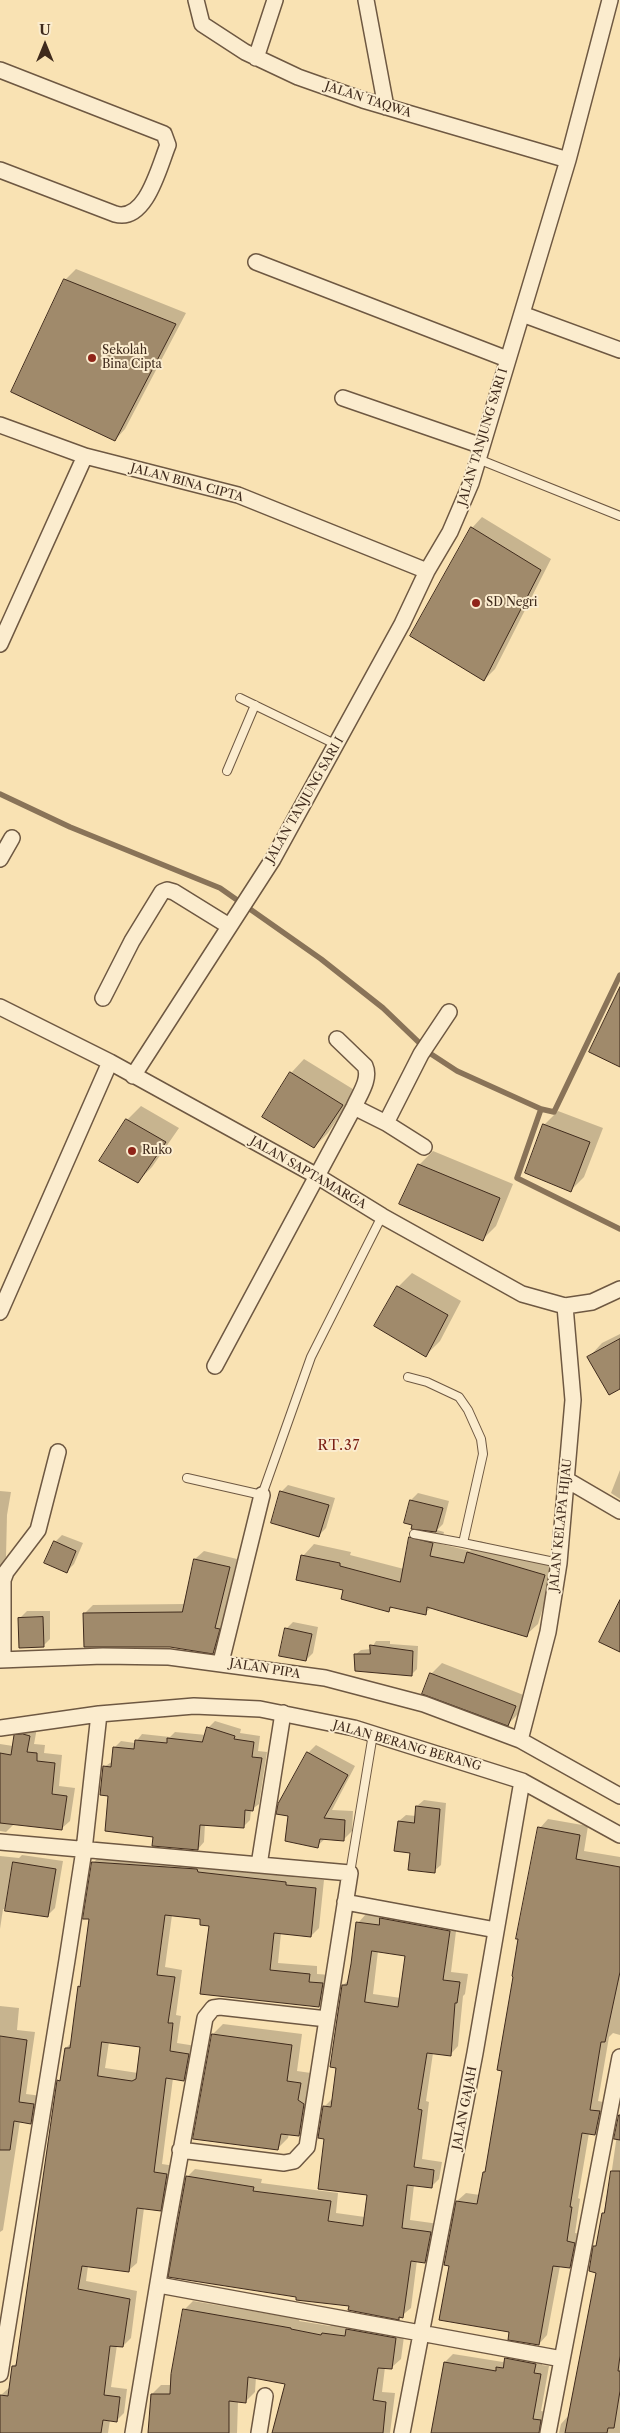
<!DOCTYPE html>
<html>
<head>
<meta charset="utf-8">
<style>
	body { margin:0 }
	#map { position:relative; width:620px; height:2433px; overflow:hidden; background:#f9e2b3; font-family:"Libre Caslon Text",serif }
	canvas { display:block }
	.north { position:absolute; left:20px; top:20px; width:50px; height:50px; -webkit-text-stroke:4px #fbecce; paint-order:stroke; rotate:0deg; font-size:14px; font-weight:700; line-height:20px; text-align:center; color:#3f2a1c }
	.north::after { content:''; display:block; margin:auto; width:18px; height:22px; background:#3f2a1c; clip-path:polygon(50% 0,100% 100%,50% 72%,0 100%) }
</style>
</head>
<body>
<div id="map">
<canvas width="620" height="2433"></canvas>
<div class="north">U</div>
</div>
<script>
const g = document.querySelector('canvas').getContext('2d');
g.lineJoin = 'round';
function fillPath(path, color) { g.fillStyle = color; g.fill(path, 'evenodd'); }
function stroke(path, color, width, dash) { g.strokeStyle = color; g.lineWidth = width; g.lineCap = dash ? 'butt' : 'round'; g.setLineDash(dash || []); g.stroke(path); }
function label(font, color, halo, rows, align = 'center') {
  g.font = font + ' "Libre Caslon Text",serif'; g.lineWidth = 4; g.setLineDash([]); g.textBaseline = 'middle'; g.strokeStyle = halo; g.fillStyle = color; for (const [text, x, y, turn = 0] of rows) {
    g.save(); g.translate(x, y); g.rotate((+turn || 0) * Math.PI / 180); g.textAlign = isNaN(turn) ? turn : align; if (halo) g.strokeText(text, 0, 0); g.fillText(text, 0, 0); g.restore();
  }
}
const shadow = new Path2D(`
	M76 269 186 313 125 429 115 440 65 280Z
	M482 517 551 559 495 669 484 680 472 528Z
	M304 1059 356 1091 328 1133 314 1147 291 1073Z
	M141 1106 179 1128 152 1167 138 1181 127 1120Z
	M558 1111 603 1128 584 1177 570 1191 544 1125Z
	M433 1151 513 1184 496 1226 482 1240 419 1165Z
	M412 1273 461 1301 440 1341 426 1355 398 1287Z
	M620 1334V1388L589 1357 602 1343Z
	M620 1470V1499L611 1493Z
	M288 1485 335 1498 326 1528 319 1535 281 1492Z
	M0 1491 11 1492 7 1515 6 1557 0 1567Z
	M418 1493 449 1501 443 1524 437 1530 444 1532 441 1544 470 1551 480 1541 556 1564 538 1624 526 1635 432 1607 425 1613 393 1607 389 1610 345 1589 303 1556 314 1544 351 1552 350 1555 404 1569 411 1538 419 1529 411 1500Z
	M62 1535 83 1543 74 1564 67 1571 55 1542Z
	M204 1551 237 1559 223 1620 227 1621 222 1644 213 1652 170 1646 85 1613 93 1605 185 1604 195 1559Z
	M27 1611H50V1639L43 1646 19 1619Z
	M293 1622 318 1627 313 1653 306 1660 286 1629Z
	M376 1641H390V1644L418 1646 417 1669 411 1675 355 1655 361 1650 371 1649Z
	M442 1663 526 1696 519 1713 508 1724 431 1674Z
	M215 1721 241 1729 240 1733 260 1736 258 1751 267 1752 259 1804 251 1810 250 1820 244 1826 205 1824 204 1842 198 1849 154 1836 110 1794 104 1767 113 1761 114 1748 121 1741 135 1743 142 1734 170 1737 175 1732 206 1735 208 1728Z
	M23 1728H37L34 1744 45 1745 44 1753 62 1755 59 1786 75 1788 70 1821 61 1829 15 1823 6 1832 0 1831V1744L13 1746 15 1736Z
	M316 1745 355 1766 332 1810 353 1811 352 1831 343 1840 326 1838 317 1846 308 1753Z
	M424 1800 446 1803 441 1865 434 1871 412 1852 399 1821 406 1815 416 1816 417 1806Z
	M548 1819 588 1826 584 1851 620 1857V2035L613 2033 609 2037 598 2101 608 2103 604 2125 595 2134 589 2133 578 2198 580 2199 575 2233 583 2234 578 2258 570 2267 560 2266 547 2335 539 2344 511 2331 450 2265 457 2201 466 2193 480 2195 486 2170 540 1828Z
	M22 1855 63 1861 55 1908 47 1916 3 1909 0 1929V1856L19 1858Z
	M101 1855 293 1874V1877L324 1880 319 1928 311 1936 281 1933 278 1963 317 1966V1974L331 1975 327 1998 319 2006 201 1993 210 1925 202 1918 172 1915 165 1967 182 1970 176 2015 181 2016 177 2043 196 2046 192 2071 184 2079 173 2078 162 2164 175 2166 168 2202 160 2210 144 2208 137 2263 128 2271 88 2266 86 2281 137 2291 131 2338 123 2346 117 2345 111 2387 127 2389 124 2413 116 2421 110 2420 108 2433H0L1 2395 10 2387 13 2366 18 2362 58 2081 62 2077 66 2048 72 2042 79 1987 82 1984 90 1918 93 1863ZM109 2042 142 2046 138 2073 105 2068Z
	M366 1914 457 1923 451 1972 468 1974 465 1994 463 1996 458 2046 450 2055 433 2053 426 2101 429 2102 422 2159 442 2162 439 2179 431 2187 414 2185 410 2220 439 2224 433 2253 425 2261 417 2260 411 2308 399 2318 350 2305 187 2177 195 2169 262 2179 261 2183 338 2193 336 2213 365 2217 369 2194 326 2138 324 2107 333 2098 343 1985 349 1980 358 1923ZM378 1951 406 1954 401 1998 373 1994Z
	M0 2006 19 2008 17 2030 35 2032 26 2094 42 2096 39 2115 31 2123 20 2121 3 2230 0 2232Z
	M223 2024 302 2034 297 2071 311 2073 308 2090 314 2093 309 2124 299 2134 289 2133 288 2138 278 2148 213 2034Z
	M620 2114V2433H559L561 2424 569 2415 598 2272 595 2246 598 2243 606 2211Z
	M193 2301 300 2319 299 2321 330 2326 332 2324 405 2329 401 2359 391 2368 385 2367 382 2392 395 2393 390 2433H273L286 2383 256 2377 255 2392 246 2401H238L237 2433H150L152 2394 161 2385H172L184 2310Z
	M514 2350 544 2355 542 2365 549 2366 541 2411 549 2412 554 2433H433L445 2362 453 2354 503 2362Z`);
const stream = new Path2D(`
	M0 794 70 827 220 888 321 959 383 1008 431 1054 457 1071 541 1109 517 1178 620 1229
	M541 1109 554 1112 620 975`);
const building = new Path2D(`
	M64 279 176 324 115 441 11 392Z
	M471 527 541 570 484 681 410 636Z
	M620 987V1067L589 1052Z
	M290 1072 343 1105 314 1148 262 1117Z
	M126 1119 166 1142 138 1183 99 1161Z
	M543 1124 590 1142 571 1192 525 1173Z
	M418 1164 500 1198 483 1241 399 1204Z
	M397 1286 448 1315 426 1357 374 1326Z
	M620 1339V1389L609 1395 587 1357Z
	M280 1491 329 1505 319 1537 271 1523Z
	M410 1500 443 1508 436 1532 411 1529 412 1525 404 1523Z
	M409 1537 433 1543 430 1556 464 1563 467 1552 545 1575 527 1637 427 1607 426 1615 390 1607 389 1612 341 1599 343 1590 296 1580 301 1555 340 1563V1566L400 1582Z
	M54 1541 76 1551 67 1573 44 1563Z
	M194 1559 230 1567 215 1628 220 1629 213 1654 170 1647H84L83 1613 182 1612Z
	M620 1600V1652L599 1642Z
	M43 1617 44 1647 19 1648 18 1618Z
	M285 1628 312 1634 306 1661 279 1656Z
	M370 1645 413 1651 412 1676 355 1671 354 1654H370Z
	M430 1673 516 1706 508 1726 422 1694Z
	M207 1727 235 1736 234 1739 254 1742 252 1757 262 1758 253 1811 245 1810 244 1828 200 1825 198 1850 152 1846 153 1837 105 1831 108 1796 100 1795 103 1766 111 1767 113 1747 134 1749 135 1740 167 1743V1738L202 1742Z
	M23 1734 30 1736 27 1752 37 1753V1761L55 1763 52 1794 67 1796 62 1830 0 1823V1753L11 1755 14 1735Z
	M307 1752 348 1775 324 1818 345 1820 344 1841 320 1839 318 1848 285 1841 288 1816 276 1814 278 1804Z
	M416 1806 440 1809 435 1873 408 1870 410 1853 394 1851 398 1821 414 1823Z
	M538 1827 580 1835 576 1859 620 1867V1972L605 2042H601L590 2110 600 2111 595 2135 582 2133 570 2207H572L567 2241 575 2243 570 2268 553 2266 539 2345 508 2340 509 2332 439 2320 449 2266 444 2265 456 2201 477 2204 483 2172H485L502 2071 497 2070 513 1977 512 1976 518 1939H516Z
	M13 1862 56 1869 48 1917 5 1911Z
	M92 1862 197 1869 198 1872 286 1882V1885L316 1888 311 1937 274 1933 270 1970 310 1974 309 1982 323 1983 319 2007 200 1994 209 1926 200 1925V1919L165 1915 157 1975 175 1977 168 2023H173L170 2051 189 2054 184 2081 166 2078 154 2172 167 2174 161 2211 137 2208 129 2272 82 2266 78 2289 130 2299 123 2347 110 2346 104 2395 120 2397 117 2422 103 2420 101 2433H0V2395L8 2396 12 2366H16L57 2080 60 2081 65 2048H70L78 1986 80 1987 89 1919H83ZM102 2042 140 2047 136 2079 132 2081 98 2076Z
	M380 1918 450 1931 443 1980 460 1982 457 2003H455L451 2056 427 2053 418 2109 422 2110 414 2167 434 2170 432 2188 407 2185 402 2228 431 2232 425 2263 411 2261 403 2318 399 2317V2320L348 2310 349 2306 296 2300V2297L168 2277 186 2176 254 2187 253 2191 331 2201 328 2221 363 2226 367 2195 318 2189 324 2139 318 2138 323 2106 331 2107 336 2068 330 2067 337 2019 342 1985H347L351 1964 356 1922 379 1925ZM372 1951 405 1956 398 2007 365 2002Z
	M212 2034 292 2045 287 2081 301 2083 298 2100 304 2104 299 2136 281 2134 278 2150 193 2139Z
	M0 2036 27 2040 19 2102 34 2104 31 2124 14 2121 10 2150H0Z
	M619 2115H620V2140L614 2139Z
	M611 2171H620V2356L618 2371H620V2391L614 2428H608L607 2433H565L596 2273 589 2271 593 2246H596L602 2213H604Z
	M183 2309 291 2328V2329L321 2335 322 2333 345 2336 346 2329 396 2338 392 2369 378 2368 373 2400 386 2402 383 2433H272L285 2384 248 2377 246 2403 229 2401V2433H148L151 2394H170L171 2374Z
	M505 2358 536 2364 534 2373 541 2374 533 2419 541 2420 539 2433H431L444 2362 496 2371V2367L503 2368Z`);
const service = new Path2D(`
	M478 459 620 516
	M240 698 337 745
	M227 771 255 705
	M408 1377 427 1382 459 1397 468 1410 481 1439 483 1454 463 1543 414 1534
	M187 1478 262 1495 311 1357 382 1216
	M463 1543 559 1563
	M350 1873 373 1734`);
const minor = new Path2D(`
	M196 0 202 24 245 52 298 77 363 100 568 160
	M366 0 386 107
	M256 58 275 0
	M0 70 164 134 168 145C159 167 146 223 115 214L0 170
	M256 262 507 359
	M522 314 620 350
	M343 398 482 446
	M0 425 85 456 238 495 427 571
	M0 644 85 456
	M0 859 12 838
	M103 998 132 941 162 892 167 890 174 892 229 926
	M0 1007 110 1062 317 1176 382 1216 522 1294 565 1306 592 1302 620 1289
	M133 1076 273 859 402 624 427 571 450 532 471 483 568 160 610 0
	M354 1107 386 1123 424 1147
	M386 1123 421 1054 449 1012
	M0 1312 110 1062
	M215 1366 354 1107C359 1095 371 1079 365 1066L337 1039
	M567 1480 620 1511
	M0 1660 103 1656 169 1657 325 1678 424 1704 520 1740 620 1796
	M3 1660V1580L6 1572 38 1530 58 1452
	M221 1662 262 1495
	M0 1728 99 1714 194 1706 260 1709 354 1728 522 1781 620 1835
	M520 1740 548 1632 559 1563 573 1400 565 1306
	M0 1842 350 1873 307 2147 294 2161 284 2163 180 2150
	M259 1865 283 1713
	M345 1902 496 1930
	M159 2285 562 2359
	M0 2374 67 1960 84 1850 99 1714
	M133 2433 168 2223 205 2018 213 2008 220 2007 327 2019
	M259 2433 265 2396
	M402 2433 475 2053 522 1781
	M548 2433 620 2057`);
const markers = [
	[92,358,5,"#8f2418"],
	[476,603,5,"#8f2418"],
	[132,1151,5,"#8f2418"]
];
const streetNames = [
	["JALAN TAQWA",368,100,18],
	["JALAN TANJUNG SARI I",483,437,-73],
	["JALAN BINA CIPTA",187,483,15],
	["JALAN TANJUNG SARI I",305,800,-60],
	["JALAN SAPTAMARGA",308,1173,30],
	["JALAN KELAPA HIJAU",561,1525,-84],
	["JALAN PIPA",265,1669,9],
	["JALAN BERANG BERANG",407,1746,16],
	["JALAN GAJAH",465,2108,-79]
];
const poiNames = [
	["Sekolah",102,351],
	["Bina Cipta",102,365],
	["SD Negri",486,603],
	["Ruko",142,1151]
];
const neighbourhoodNames = [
	["RT.37",339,1446]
];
fillPath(shadow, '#0003');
stroke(stream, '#897358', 5.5);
fillPath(building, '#a08a6b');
stroke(building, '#3f2a1c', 1);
stroke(service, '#6e5842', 10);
stroke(minor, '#6e5842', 18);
stroke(service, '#fbecce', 8);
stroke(minor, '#fbecce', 15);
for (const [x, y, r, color] of markers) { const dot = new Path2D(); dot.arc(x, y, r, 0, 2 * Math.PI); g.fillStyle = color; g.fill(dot); stroke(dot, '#fbecce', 2); }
label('12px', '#3f2a1c', '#fbecce', streetNames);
label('12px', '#3f2a1c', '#fbecce', poiNames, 'left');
g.letterSpacing = '1px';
label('14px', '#7a1f14', '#fbecce', neighbourhoodNames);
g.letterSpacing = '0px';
</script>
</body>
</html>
